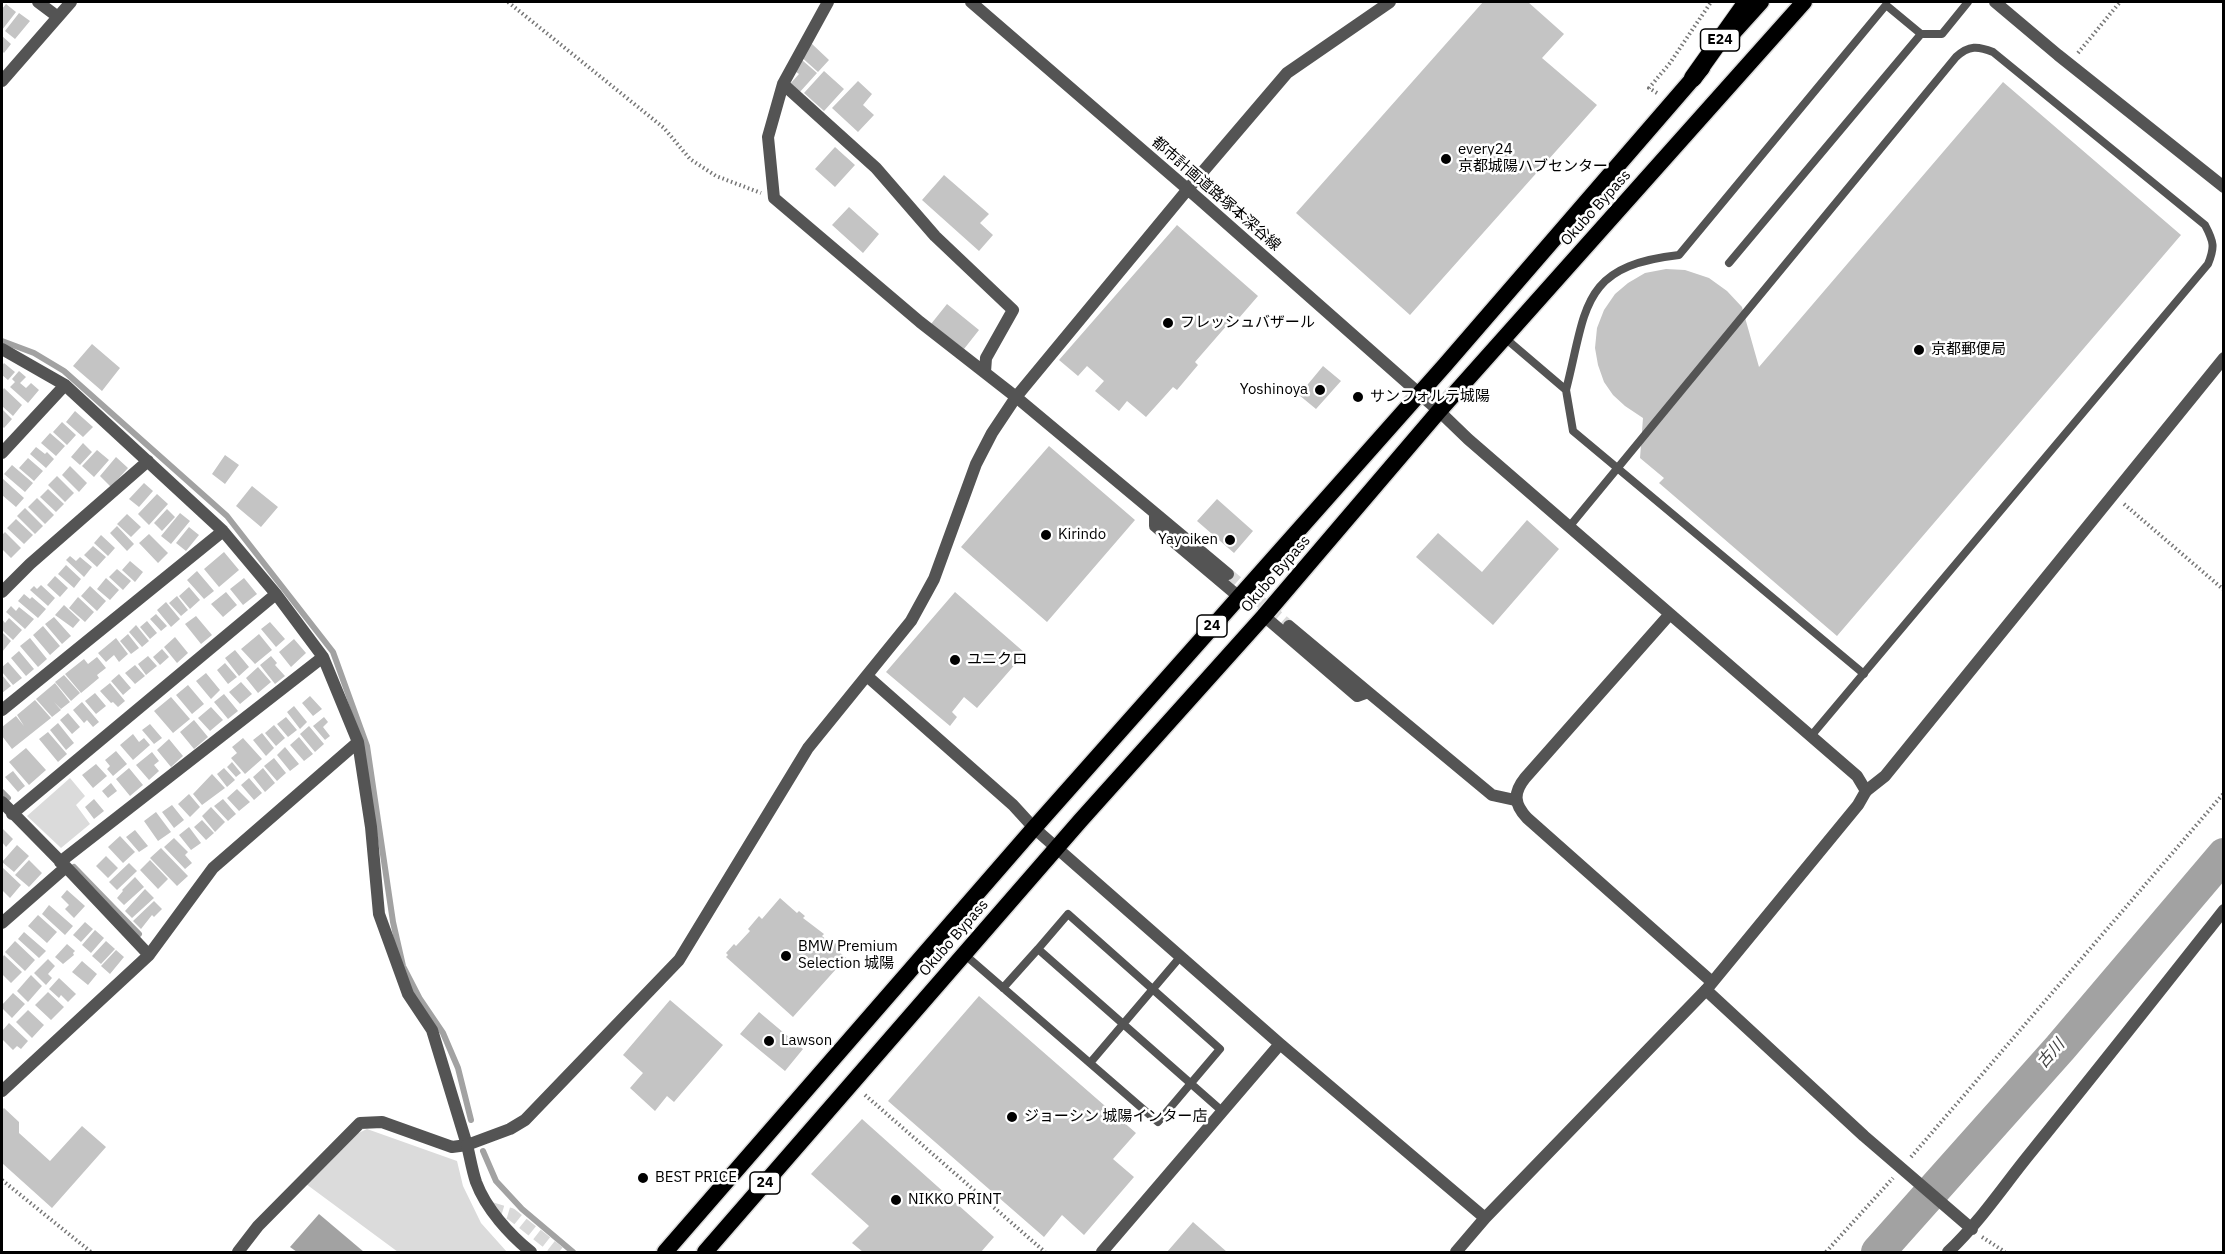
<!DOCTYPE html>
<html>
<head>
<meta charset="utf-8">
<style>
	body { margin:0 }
	#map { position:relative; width:2225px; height:1254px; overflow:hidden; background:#fff; font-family:"IBM Plex Sans",sans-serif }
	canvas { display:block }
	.frame { position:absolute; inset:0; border:3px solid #000; pointer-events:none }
</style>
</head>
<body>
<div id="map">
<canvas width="2225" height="1254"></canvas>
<div class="frame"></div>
</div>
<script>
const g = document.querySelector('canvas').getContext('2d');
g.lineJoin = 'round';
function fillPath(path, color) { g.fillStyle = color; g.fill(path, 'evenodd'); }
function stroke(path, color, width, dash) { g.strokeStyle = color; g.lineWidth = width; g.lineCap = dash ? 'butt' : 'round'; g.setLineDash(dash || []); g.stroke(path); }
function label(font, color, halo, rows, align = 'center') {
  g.font = font + ' "IBM Plex Sans","Noto Sans JP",sans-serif'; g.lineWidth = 5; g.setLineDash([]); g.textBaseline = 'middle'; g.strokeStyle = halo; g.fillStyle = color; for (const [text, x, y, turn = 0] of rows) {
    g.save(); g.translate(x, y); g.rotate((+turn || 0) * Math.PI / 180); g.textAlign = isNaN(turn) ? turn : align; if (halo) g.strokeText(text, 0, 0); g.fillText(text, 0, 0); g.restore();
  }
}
const green = new Path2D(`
	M70 778 85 796 76 805 90 824 61 848 27 816Z
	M367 1129 457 1161 463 1186 481 1223 507 1252H398L306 1184 350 1137Z`);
const water = new Path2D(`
	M319 1214 364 1252H297L290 1247Z`);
const stream = new Path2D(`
	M2 341 34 353 64 371 227 516 333 652 367 746 393 922 403 966 420 999 443 1033 458 1068 471 1120
	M2 792 8 798
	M74 867 139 934
	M483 1151 496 1181 522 1209 573 1252`);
const river = new Path2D(`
	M1878 1252 2060 1048 2224 855`);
const building = new Path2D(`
	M1483 2H1528L1564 34 1542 58 1597 105 1410 315 1296 213Z
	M6 4 16 12 2 30V9Z
	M19 13 30 21 15 39 5 31Z
	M2 36 11 44 4 53 2 51Z
	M811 43 829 60 818 72 799 55Z
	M802 60 817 73 799 93 790 84 799 74 793 70Z
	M824 71 844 89 824 111 804 93Z
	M858 81 872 94 863 105 874 115 858 132 832 108Z
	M2003 82 2181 235 1837 636 1659 483 1664 478 1640 458 1643 418 1625 406 1613 395 1604 382 1598 365 1595 348 1597 328 1604 310 1615 294 1628 283 1645 273 1666 269 1685 270 1709 278 1727 291 1742 307 1759 367Z
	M835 147 855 165 835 187 815 169Z
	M944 175 989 214 980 223 993 235 979 251 922 200Z
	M849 207 879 234 863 253 832 225Z
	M1177 225 1258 296 1239 318 1235 316 1195 362 1198 365 1177 390 1173 387 1146 417 1127 401 1119 411 1095 391 1104 381 1087 366 1078 376 1059 360Z
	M947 304 979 330 964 349 931 324Z
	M92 344 120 368 102 391 73 366Z
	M4 363 15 372 8 380 2 375V366Z
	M1323 366 1341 381 1316 409 1299 395Z
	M19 371 26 377 20 383 26 388 31 383 39 390 28 403 10 387 15 382 12 379Z
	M4 388 22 405 13 416 2 406V391Z
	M2 409 12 419 4 428 2 426Z
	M75 411 93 427 83 437 66 422Z
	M62 422 76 435 67 445 53 432Z
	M50 433 65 446 56 456 41 443Z
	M83 443 92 452 80 465 71 457Z
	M1049 446 1135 520 1047 622 961 547Z
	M36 447 45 454 47 452 54 459 46 468 30 454Z
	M97 450 109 460 94 477 82 466Z
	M225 455 239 465 225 484 212 474Z
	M116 457 128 468 111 487 100 476Z
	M28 458 43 471 34 481 19 468Z
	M12 465 33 483 25 492 4 474Z
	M70 466 87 483 79 492 62 475Z
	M57 476 74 493 65 502 48 485Z
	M2 478 24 498 16 507 2 495Z
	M144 483 153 491 139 507 129 499Z
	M252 486 278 507 261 527 236 506Z
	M48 489 64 504 56 512 40 497Z
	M157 494 168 504 149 525 138 514Z
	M37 498 54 515 45 524 28 507Z
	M1217 499 1253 531 1234 553 1197 521Z
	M25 508 43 526 35 534 17 516Z
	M167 509 175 517 162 531 154 523Z
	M180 513 190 521 171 544 161 536Z
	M127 514 141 527 131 537 117 524Z
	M16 519 33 535 24 544 7 528Z
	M1527 520 1559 549 1493 625 1416 557 1438 533 1482 572Z
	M117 526 134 544 127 551 110 533Z
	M189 527 199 535 186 551 176 543Z
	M5 532 21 548 11 558 2 549V535Z
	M149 534 168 553 158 563 139 543Z
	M101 535 115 548 108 556 94 543Z
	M93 546 106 557 97 567 84 555Z
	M224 552 239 570 219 587 204 569Z
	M70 556 76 561 80 557 92 567 84 577 66 560Z
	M130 561 143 572 135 582 122 570Z
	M66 565 81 579 74 588 58 574Z
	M117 569 131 581 123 590 109 577Z
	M197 571 214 591 204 599 187 580Z
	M55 576 68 588 60 597 47 585Z
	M106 578 119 590 110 600 97 589Z
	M244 578 257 594 243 605 230 589Z
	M41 585 55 598 48 606 30 590 34 586 37 589Z
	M90 586 106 601 97 611 81 596Z
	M189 587 200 600 190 609 179 596Z
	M226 592 237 605 223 617 211 604Z
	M955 592 1025 653 977 708 964 697 952 712 957 717 950 726 886 672Z
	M24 594 30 599 32 597 46 609 38 618 18 601Z
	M177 596 188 610 181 616 169 603Z
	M78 597 94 612 85 622 69 608Z
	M166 602 180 619 171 627 157 610Z
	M64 605 80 620 73 628 55 615Z
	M11 606 16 611 19 607 34 619 25 629 6 612Z
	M156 614 167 626 161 631 150 619Z
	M196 616 212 635 201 644 185 624Z
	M54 617 71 636 62 644 45 624Z
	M9 618 22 630 13 640 2 630V619L5 623Z
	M147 621 157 633 150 639 140 627Z
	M270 622 285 639 276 647 261 629Z
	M136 625 149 641 142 647 129 632Z
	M43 626 60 646 50 655 33 635Z
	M2 632 11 641 2 652Z
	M128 634 139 648 131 654 120 641Z
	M259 634 272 650 255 664 241 649Z
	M175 637 188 653 177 663 164 647Z
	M30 638 47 659 38 667 20 646Z
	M116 638 128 654 119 662 114 655 106 662 98 653Z
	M294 639 306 653 291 667 279 652Z
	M162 649 169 657 160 665 153 657Z
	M235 650 249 667 239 676 225 658Z
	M19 651 34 669 26 676 11 658Z
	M148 656 157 666 146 675 138 664Z
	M271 656 277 663 275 665 285 676 275 684 260 665Z
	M97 657 106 668 97 675 99 678 81 693 65 674 84 659 88 664Z
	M8 662 22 678 13 685 2 672V667Z
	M225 663 237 677 228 684 217 670Z
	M135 665 145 676 135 684 125 673Z
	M258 667 271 682 258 693 246 678Z
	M206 673 220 690 211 699 196 681Z
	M119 674 131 688 123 695 111 681Z
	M2 675 11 686 2 693Z
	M64 675 80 693 71 701 55 682Z
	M241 682 252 694 240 704 229 692Z
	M55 683 70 702 61 709 54 702 61 710 52 717 36 699Z
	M110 683 125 701 118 707 113 702 111 703 100 691Z
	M188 685 204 704 192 714 176 695Z
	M95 693 106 706 96 714 85 701Z
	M224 694 238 711 228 719 214 702Z
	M310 696 322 709 313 716 302 703Z
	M171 697 190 719 173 733 154 711Z
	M35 700 51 718 12 749 2 736V727L16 716 24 726 17 715Z
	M82 702 99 722 93 727 87 720 84 723 73 710Z
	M294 706 307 722 300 729 287 712Z
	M211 707 223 720 210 731 198 718Z
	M68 713 80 727 72 734 60 720Z
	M286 717 297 730 288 737 277 724Z
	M324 717 328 722 323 727 330 736 325 740 313 726Z
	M194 720 208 737 194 749 180 732Z
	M58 723 74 743 66 750 50 730Z
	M150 724 162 738 154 744 142 730Z
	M274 725 285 738 276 746 265 733Z
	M309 726 324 744 315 752 300 734Z
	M48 732 67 754 58 762 39 739Z
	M262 733 274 748 266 756 253 740Z
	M133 734 139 742 144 738 150 745 133 760 120 745Z
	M299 737 313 754 304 761 290 745Z
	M243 738 262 759 245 774 231 758 237 753 232 747Z
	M169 739 183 756 171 767 157 750Z
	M285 747 299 764 290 771 277 755Z
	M26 748 46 770 29 785 9 762Z
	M116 751 127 764 113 776 107 769 110 766 105 760Z
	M152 752 159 761 154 765 159 771 149 780 136 765Z
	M274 758 286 773 277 781 264 766Z
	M232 762 241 773 236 777 227 767Z
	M96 764 107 776 93 788 82 775Z
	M129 768 143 785 130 796 116 779Z
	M224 768 235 780 227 787 217 774Z
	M263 768 275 783 265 792 253 777Z
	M13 771 25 786 18 792 5 777Z
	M212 774 225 788 202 805 193 794Z
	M249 778 262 793 254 800 241 785Z
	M111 783 117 791 108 798 102 791Z
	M237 789 250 802 239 811 227 798Z
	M189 794 200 807 190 817 178 804Z
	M94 799 104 811 94 819 85 807Z
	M223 799 236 814 228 821 214 806Z
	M172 805 184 820 174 828 162 812Z
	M211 807 225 822 215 832 202 816Z
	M156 812 171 832 158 841 144 821Z
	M202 820 214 833 206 840 194 827Z
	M189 827 201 843 191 850 179 835Z
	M2 828 13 839 6 847 2 842Z
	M135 830 148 846 139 852 126 837Z
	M120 836 135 852 123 863 108 847Z
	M174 838 188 852 185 855 192 863 185 869 164 847Z
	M17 845 29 856 14 872 2 862Z
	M161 848 188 876 177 886 150 858Z
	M106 856 118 868 108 878 96 866Z
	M29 860 42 873 29 887 15 875Z
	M150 860 168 879 158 889 140 870Z
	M129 863 137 871 117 890 109 882Z
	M2 867 21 885 10 898 2 890Z
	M135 877 144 887 124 905 117 898 123 891 122 890Z
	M145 889 154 898 132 918 125 911Z
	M67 890 85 906 74 918 65 909 69 905 61 897Z
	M780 898 797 913 799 911 805 916 803 918 824 934 822 936 828 941 831 939 839 947 837 950 846 958 793 1017 726 957 728 955 726 953 734 944 736 946 750 931 748 929 759 916 762 919Z
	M154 901 162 909 154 917 152 915 141 929 133 921Z
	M49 905 73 926 65 935 42 914Z
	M38 915 57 932 47 943 28 926Z
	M85 922 93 929 81 942 73 935Z
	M95 930 104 938 91 953 82 945Z
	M24 932 46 951 39 958 18 939Z
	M15 941 35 960 25 971 5 952Z
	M106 941 115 949 101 964 92 956Z
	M67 944 75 951 73 953 74 955 63 964 55 957Z
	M116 950 124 957 110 974 101 966Z
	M4 955 22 972 11 983 2 974V958Z
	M48 959 55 966 48 974 52 978 46 985 34 973Z
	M82 961 97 974 88 985 72 972Z
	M31 975 42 986 28 1002 17 991Z
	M59 978 76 994 68 1002 61 995 59 998 49 989Z
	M48 992 64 1007 51 1020 35 1005Z
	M13 993 25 1004 12 1018 2 1008V1005Z
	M979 996 1136 1133 1113 1159 1134 1177 1084 1235 1062 1215 1044 1237 888 1101Z
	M670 1000 723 1045 674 1102 667 1096 655 1111 630 1088 643 1073 623 1055Z
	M28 1010 44 1025 32 1038 16 1022Z
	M759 1012 803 1049 785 1071 740 1034Z
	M9 1023 28 1041 21 1049 17 1046 13 1050 2 1039V1031Z
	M4 1108 19 1122V1133L50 1161 82 1126 106 1147 52 1208 2 1163V1110Z
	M862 1119 994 1237 981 1252H863L852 1243 869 1226 811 1174Z
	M1193 1222 1227 1252H1167Z`);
const minorTunnel = new Path2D(`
	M1228 574 1289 626
	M491 1208 511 1214 559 1252`);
const path = new Path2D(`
	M508 2 664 128 690 159 716 176 761 193
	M2078 53 2120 2
	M1657 93 1649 88 1670 63 1711 2
	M2124 504 2224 590
	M865 1095 1045 1252
	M1911 1157 2224 793
	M2 1180 91 1252
	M1982 1237 2005 1252
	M1826 1252 1893 1178`);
const service = new Path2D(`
	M1729 263 1921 34H1942L1968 2
	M1505 338 1566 390 1573 431 1864 674
	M1566 390C1587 308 1580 266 1679 255L1886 5 1921 34
	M1569 527 1956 57C1969 45 1978 46 1993 52L2205 225C2214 242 2215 247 2208 264L1811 736
	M964 954 1158 1122 1220 1049 1068 914 1038 949
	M1003 988 1038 949 1222 1111
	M1090 1063 1181 956`);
const minor = new Path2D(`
	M38 2 58 17
	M828 2 783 84 768 137 774 198 920 322 1016 397 1155 513V526L1238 596
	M1995 2 2058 55 2224 187
	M2 81 71 2
	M783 84 876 168 935 236 1013 310 986 358 985 372
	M1188 189 1287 73 1390 2
	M2 349 65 385 223 531 276 594 323 657 358 742 371 827 379 914 408 994 432 1030 467 1145 452 1147 382 1122 360 1123 258 1226 238 1252
	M2 453 65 385
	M1155 513 1228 574
	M2 592 30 564 148 461
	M1264 616 1357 696 1368 692 1492 795 1515 800
	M1289 626 1368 692
	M2 710 223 531
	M1866 791 1885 776 2224 358
	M2 802 66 867 149 955
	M12 814 276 594
	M60 862 323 657
	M2 923 66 867
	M1706 990 1864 1136 1972 1229
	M2 1091 149 955 213 868 358 742
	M1948 1252C1980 1222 2004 1185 2032 1151 2097 1071 2160 991 2224 910`);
const tertiary = new Path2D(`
	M971 2 1199 199 1439 411 1468 439 1857 776 1866 791 1858 805 1706 990 1485 1218 1456 1252
	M1670 614 1525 778C1513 793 1514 804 1527 818L1712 982
	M867 676 1013 805 1034 828 1280 1044 1485 1218
	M531 1252C510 1235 486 1209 476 1182 472 1170 470 1157 467 1145L510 1129 525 1120 679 960 808 748 911 621 934 579 976 464 992 433 1016 397 1188 189
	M1102 1252 1280 1044`);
const trunk = new Path2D(`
	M1733 33 1761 2
	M665 1252 1034 828 1445 365 1702 68
	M705 1252 1080 821 1264 616 1439 411 1804 2`);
const motorway = new Path2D(`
	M1693 78 1747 2`);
const markers = [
	[1446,159,6,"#000"],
	[1168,323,6,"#000"],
	[1919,350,6,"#000"],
	[1320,390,6,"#000"],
	[1358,397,6,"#000"],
	[1046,535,6,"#000"],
	[1230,540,6,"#000"],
	[955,660,6,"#000"],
	[786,956,6,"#000"],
	[769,1041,6,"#000"],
	[1012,1117,6,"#000"],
	[643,1178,6,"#000"],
	[896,1200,6,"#000"]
];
const shields = [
	[1720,40,39],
	[1212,626,30],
	[765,1183,30]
];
const shieldNames = [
	["E24",1720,40],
	["24",1212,626],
	["24",765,1183]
];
const poiNames = [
	["every24",1458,150],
	["京都城陽ハブセンター",1458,167],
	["フレッシュバザール",1180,323],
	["京都郵便局",1931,350],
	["Yoshinoya",1308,390,"right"],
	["サンフォルテ城陽",1370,397],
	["Kirindo",1058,535],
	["Yayoiken",1218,540,"right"],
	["ユニクロ",967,660],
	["BMW Premium",798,947],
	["Selection 城陽",798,964],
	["Lawson",781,1041],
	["ジョーシン 城陽インター店",1024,1117],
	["BEST PRICE",655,1178],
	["NIKKO PRINT",908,1200]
];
const streetNames = [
	["都市計画道路塚本深谷線",1216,194,41],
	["Okubo Bypass",1596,208,-48],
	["Okubo Bypass",1276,574,-49],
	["Okubo Bypass",954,938,-49]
];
const waterNames = [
	["古川",2051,1054,-49]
];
fillPath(green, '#dbdbdb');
fillPath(water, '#a2a2a2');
stroke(stream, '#a2a2a2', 6);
stroke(river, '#a2a2a2', 34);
fillPath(building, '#c4c4c4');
stroke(minorTunnel, '#d9d9d9', 12, [12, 6]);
stroke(trunk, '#dbdbdb', 19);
stroke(motorway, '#dbdbdb', 20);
stroke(path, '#767676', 4, [1.5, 3]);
stroke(service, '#545454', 8);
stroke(minor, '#545454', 12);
stroke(tertiary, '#545454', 12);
stroke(trunk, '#000', 16);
stroke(motorway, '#000', 18);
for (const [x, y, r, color] of markers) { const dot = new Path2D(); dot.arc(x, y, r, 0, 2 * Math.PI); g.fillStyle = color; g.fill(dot); stroke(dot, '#fff', 2); }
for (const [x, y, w] of shields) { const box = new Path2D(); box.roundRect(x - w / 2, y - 11, w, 22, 4.5); g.fillStyle = '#fff'; g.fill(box); stroke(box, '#000', 1.5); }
label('bold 14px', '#000', null, shieldNames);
label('15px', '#000', '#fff', poiNames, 'left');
label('15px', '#000', '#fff', streetNames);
label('italic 16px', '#434343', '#fff', waterNames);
</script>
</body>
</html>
